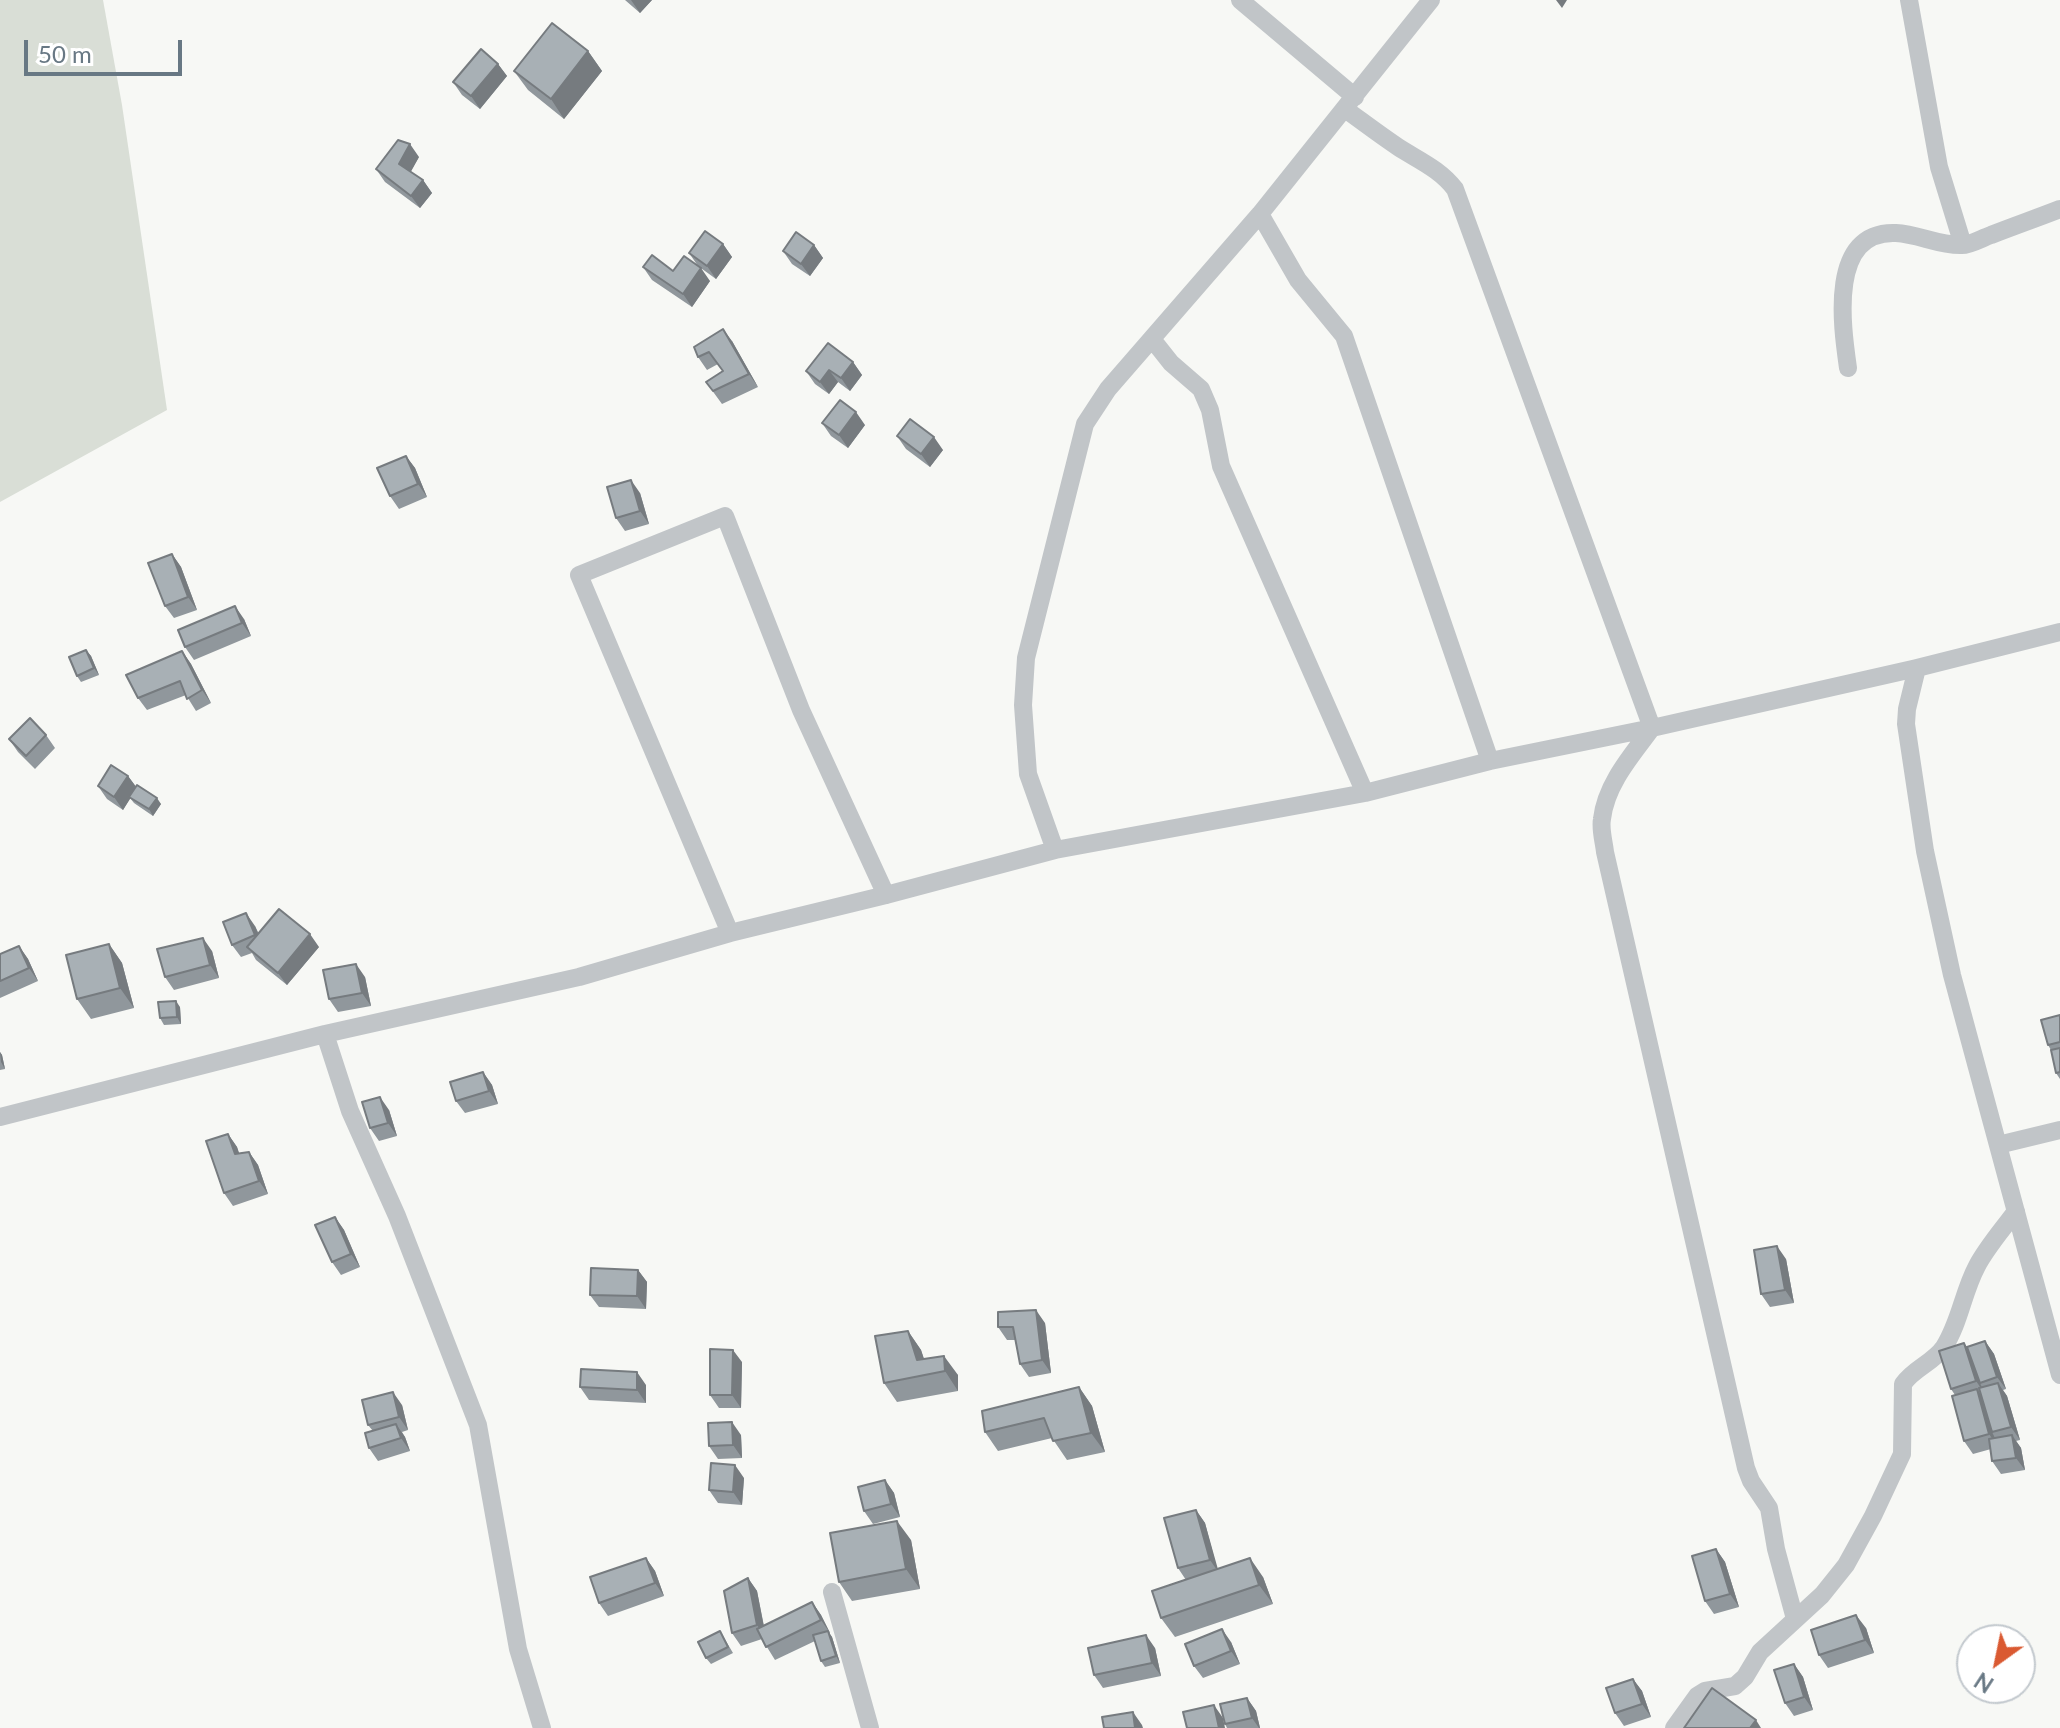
<!DOCTYPE html>
<html>
<head>
<meta charset="utf-8">
<style>
	body { margin:0 }
	#map { position:relative; width:2060px; height:1728px; overflow:hidden; background:#f7f8f5; font-family:Lato,sans-serif }
	canvas { display:block }
	.north { position:absolute; left:1956px; top:1624px; width:80px; height:80px; box-sizing:border-box; background:#fff; border:2px solid #c3c9ce; border-radius:50%; rotate:213deg; font-size:22px; font-weight:700; line-height:32px; text-align:center; color:#687884 }
	.north::after { content:''; display:block; margin:auto; width:28px; height:36px; background:#da5a32; clip-path:polygon(50% 0,100% 100%,50% 72%,0 100%) }
	.scale { position:absolute; left:24px; top:40px; width:158px; height:36px; box-sizing:border-box; border:4px solid #687884; border-top:0; padding-left:10px; font-size:24px; line-height:28px; white-space:nowrap; color:#687884; -webkit-text-stroke:6px #fff; paint-order:stroke }
</style>
</head>
<body>
<div id="map">
<canvas width="2060" height="1728"></canvas>
<div class="north">N</div>
<div class="scale">50 m</div>
</div>
<script>
const g = document.querySelector('canvas').getContext('2d');
g.lineJoin = 'round';
function fillPath(path, color) { g.fillStyle = color; g.fill(path, 'evenodd'); }
function stroke(path, color, width, dash) { g.strokeStyle = color; g.lineWidth = width; g.lineCap = dash ? 'butt' : 'round'; g.setLineDash(dash || []); g.stroke(path); }
const green = new Path2D(`
	M0 0H103L122 105 167 410 0 502Z`);
const minor = new Path2D(`
	M1240 0 1355 97
	M1909 0 1939 167 1963 245
	M1345 109C1363 122 1380 135 1398 147 1418 160 1440 169 1455 189L1652 728C1632 755 1606 784 1602 819 1600 829 1604 842 1605 852L1746 1468 1751 1481 1769 1508 1776 1549 1795 1619
	M1260 214 1298 280 1344 336 1490 761
	M1152 339 1171 363 1201 389 1210 410 1221 466 1365 793
	M1848 368C1842 326 1828 230 1896 233 1918 234 1940 246 1962 245 1971 245 1982 238 1991 235 2014 226 2037 218 2060 209
	M1917 668 1907 709 1906 724 1925 851 1952 975 2060 1375
	M1055 850 1028 774 1023 705 1026 658 1085 424 1108 389 1260 214 1431 0
	M730 933 579 575 725 516 801 710 886 895
	M325 1034 350 1111 397 1216 478 1425 518 1649 542 1728
	M0 1117 325 1034 579 977 730 933 886 895 1055 850 1365 793 1490 761 1652 728 1917 668 2060 632
	M1998 1145 2060 1130
	M832 1592 870 1728
	M1674 1728 1697 1696 1705 1691 1735 1686 1745 1677 1760 1652 1822 1595 1846 1565 1873 1516 1902 1454 1903 1384C1914 1368 1933 1363 1944 1347 1960 1322 1963 1292 1977 1266 1987 1247 2003 1229 2016 1211`);
const wall = new Path2D(`
	M625 0H652L640 13Z
	M588 51 602 71 564 119 528 90 514 71Z
	M498 64 507 76 480 109 462 95 453 82Z
	M419 157 410 172 423 180 432 193 420 208 385 182 376 169Z
	M723 244 732 257 716 279 698 266 689 253Z
	M814 245 823 258 810 276 792 264 783 251Z
	M643 267 673 271 710 281 692 307 652 280Z
	M732 341 758 387 722 404 706 382 723 371 718 364 707 370 698 357Z
	M853 362 862 375 850 391 838 382 829 394 815 384 806 371Z
	M822 423 865 425 848 448 831 436Z
	M897 436 943 450 930 467 906 449Z
	M406 456 415 468 427 497 399 509 390 496Z
	M640 493 649 524 625 531 616 518Z
	M172 554 181 567 197 610 174 618 165 606Z
	M244 619 251 636 194 660 185 647Z
	M86 650 91 656 99 675 81 682 77 676Z
	M182 651 191 664 211 703 196 711 186 695 147 710 138 698Z
	M46 735 55 748 35 769 18 752 9 739Z
	M128 776 136 787 161 804 153 816 134 803 130 798 123 810 107 799 98 786Z
	M255 926 259 934 319 947 287 985 256 960 252 953 241 957 232 945Z
	M109 944 122 963 134 1008 91 1019 77 999Z
	M19 946 28 959 38 981 0 998V954Z
	M212 951 219 978 174 990 165 977Z
	M365 977 371 1006 338 1012 329 999Z
	M180 1007 181 1024 164 1025 160 1018Z
	M2060 1015V1079L2056 1073 2051 1050 2048 1045Z
	M0 1052 2 1055 5 1069 0 1070Z
	M483 1072 492 1085 498 1104 465 1113 456 1101Z
	M389 1110 397 1136 379 1141 370 1128Z
	M228 1134 237 1147 239 1154 249 1152 258 1165 268 1194 233 1206 224 1193Z
	M335 1217 344 1230 360 1267 341 1275 332 1262Z
	M1786 1259 1794 1303 1770 1307 1761 1294Z
	M638 1270 647 1282 646 1309 599 1307 590 1295Z
	M1045 1323 1051 1373 1029 1377 1020 1364 1015 1340H1007L998 1327Z
	M908 1331 921 1350 924 1359 958 1375V1391L897 1402 884 1383Z
	M1985 1341 1994 1354 2006 1389 2003 1390 2007 1396 2020 1440 2016 1441 2021 1448 2025 1470 2001 1474 1992 1461 1991 1449 1973 1454 1964 1441 1955 1395 1951 1389 1964 1343 1968 1348Z
	M742 1362 741 1408H719L710 1395Z
	M646 1385V1403L589 1400 580 1387Z
	M1079 1387 1092 1406 1105 1452 1067 1460 1052 1438 998 1451 985 1432Z
	M402 1405 408 1430 402 1432 405 1437 410 1451 378 1461 369 1448 373 1431 368 1425Z
	M741 1435 742 1458 718 1459 709 1446Z
	M744 1478 742 1505 718 1503 709 1490Z
	M885 1480 894 1493 900 1517 873 1524 864 1511Z
	M1196 1510 1205 1523 1217 1569 1263 1577 1273 1604 1175 1637 1161 1618 1186 1580 1178 1568Z
	M911 1540 920 1589 852 1601 839 1582Z
	M1716 1549 1725 1562 1739 1607 1714 1614 1705 1601Z
	M646 1558 655 1571 664 1596 608 1616 599 1603Z
	M748 1578 757 1591 764 1626 812 1602 821 1615 830 1633H829L832 1637 840 1663 825 1667 821 1661 815 1641 775 1660 762 1639 741 1646 732 1633Z
	M1866 1628 1874 1653 1828 1668 1819 1655Z
	M720 1631 733 1653 711 1664 706 1658Z
	M1231 1642 1240 1664 1203 1678 1194 1666Z
	M1155 1648 1161 1676 1103 1688 1094 1675Z
	M1794 1664 1803 1677 1813 1710 1794 1716 1785 1703Z
	M1633 1679 1642 1691 1651 1717 1624 1726 1615 1713Z
	M1247 1698 1256 1711 1260 1728H1227L1225 1724Z`);
const shadedWall = new Path2D(`
	M631 0H652L640 13Z
	M1556 0H1567L1562 8Z
	M588 51 602 71 564 119 551 99Z
	M498 64 507 76 480 109 471 96Z
	M410 144 419 157 408 177 399 164Z
	M423 180 432 193 420 208 411 196Z
	M723 244 732 257 716 279 707 266Z
	M814 245 823 258 810 276 801 264Z
	M701 268 710 281 692 307 683 294Z
	M723 329 732 341 758 387 749 374Z
	M853 362 862 375 850 391 841 378Z
	M829 370 838 382 829 394 820 382Z
	M856 412 865 425 848 448 839 435Z
	M934 437 943 450 930 467 921 454Z
	M406 456 415 468 427 497 418 484Z
	M631 480 640 493 649 524 640 511Z
	M172 554 181 567 197 610 188 597Z
	M235 606 244 619 251 636 242 623Z
	M86 650 91 656 99 675 94 668Z
	M182 651 191 664 211 703 202 690Z
	M128 776 137 788 123 810 114 797Z
	M157 798 161 804 153 816 149 809Z
	M246 913 255 926 264 948 255 935Z
	M310 934 319 947 287 985 278 973Z
	M203 938 212 951 219 978 210 965Z
	M109 944 122 963 134 1008 120 988Z
	M19 946 28 959 38 981 29 968Z
	M356 964 365 977 371 1006 362 993Z
	M176 1001 180 1007 181 1024 177 1017Z
	M0 1052 2 1055 5 1069 1 1062Z
	M483 1072 492 1085 498 1104 489 1091Z
	M380 1097 389 1110 397 1136 388 1123Z
	M228 1134 237 1147 244 1167 235 1154Z
	M249 1152 258 1165 268 1194 259 1181Z
	M335 1217 344 1230 360 1267 351 1254Z
	M1777 1246 1786 1259 1794 1303 1785 1290Z
	M638 1270 647 1282 646 1309 637 1296Z
	M1036 1310 1045 1323 1051 1373 1042 1360Z
	M908 1331 921 1350 929 1374 917 1360Z
	M1985 1341 1994 1354 2006 1389 1997 1377Z
	M1964 1343 1973 1356 1980 1383 1985 1394 1976 1381Z
	M733 1350 742 1362 741 1408 732 1395Z
	M944 1356 958 1375V1391L945 1371Z
	M637 1372 646 1385V1403L637 1390Z
	M1998 1383 2007 1396 2020 1440 2011 1427Z
	M1079 1387 1092 1406 1105 1452 1091 1433Z
	M1977 1389 1986 1402 1992 1432 1995 1438 1998 1447 1989 1434Z
	M393 1392 402 1405 408 1430 399 1417Z
	M732 1422 741 1435 742 1458 733 1445Z
	M396 1424 405 1437 410 1451 401 1438Z
	M2012 1435 2021 1448 2025 1470 2016 1458Z
	M735 1465 744 1478 742 1505 733 1492Z
	M885 1480 894 1493 900 1517 891 1504Z
	M1196 1510 1205 1523 1219 1573 1210 1560Z
	M897 1521 911 1540 920 1589 906 1569Z
	M1716 1549 1725 1562 1739 1607 1730 1594Z
	M646 1558 655 1571 664 1596 655 1583Z
	M1250 1558 1263 1577 1273 1604 1259 1585Z
	M748 1578 757 1591 766 1638 757 1625Z
	M812 1602 821 1615 830 1633 821 1620Z
	M1856 1615 1866 1628 1874 1653 1865 1640Z
	M1222 1629 1231 1642 1240 1664 1231 1651Z
	M828 1631 832 1637 840 1663 836 1656Z
	M1146 1635 1155 1648 1161 1676 1152 1663Z
	M1794 1664 1803 1677 1813 1710 1804 1697Z
	M1633 1679 1642 1691 1651 1717 1642 1704Z
	M1247 1698 1256 1711 1260 1728H1259L1252 1718Z
	M1214 1705 1223 1718 1225 1728H1219Z
	M1133 1712 1142 1725 1143 1728H1135Z
	M1756 1720 1761 1728H1750Z`);
const building = new Path2D(`
	M552 23 588 51 551 99 514 71Z
	M481 49 498 64 471 96 453 82Z
	M398 140 410 144 399 164 423 180 411 196 376 169Z
	M705 231 723 244 707 266 689 253Z
	M796 232 814 245 801 264 783 251Z
	M652 255 673 271 684 256 701 268 683 294 643 267Z
	M723 329 749 374 713 391 706 382 723 371 709 352 698 357 694 347Z
	M828 343 853 362 841 378 829 370 820 382 806 371Z
	M840 400 856 412 839 435 822 423Z
	M910 419 934 437 921 454 897 436Z
	M406 456 418 484 390 496 377 468Z
	M631 480 640 511 616 518 607 487Z
	M172 554 188 597 165 606 148 563Z
	M235 606 242 623 185 647 178 630Z
	M86 650 94 668 77 676 69 657Z
	M182 651 202 690 187 699 180 681 138 698 126 675Z
	M30 718 46 735 26 756 9 739Z
	M111 765 128 776 114 797 98 786Z
	M137 785 157 798 149 809 129 797Z
	M279 909 310 934 278 973 247 947Z
	M246 913 255 935 232 945 223 922Z
	M203 938 210 965 165 977 157 949Z
	M109 944 120 988 77 999 66 955Z
	M19 946 29 968 0 981V954Z
	M356 964 362 993 329 999 323 970Z
	M176 1001 177 1017 160 1018 158 1002Z
	M2060 1015V1042L2048 1045 2041 1020Z
	M2060 1048V1072L2056 1073 2051 1050Z
	M483 1072 489 1091 456 1101 450 1082Z
	M380 1097 388 1123 370 1128 362 1102Z
	M228 1134 235 1154 249 1152 259 1181 224 1193 206 1141Z
	M335 1217 351 1254 332 1262 315 1225Z
	M1777 1246 1785 1290 1761 1294 1754 1250Z
	M591 1268 638 1270 637 1296 590 1295Z
	M1036 1310 1042 1360 1020 1364 1013 1327H998V1312Z
	M908 1331 917 1360 944 1356 945 1371 884 1383 875 1336Z
	M1985 1341 1997 1377 1980 1383 1967 1347Z
	M1964 1343 1976 1381 1951 1389 1939 1351Z
	M710 1349 733 1350 732 1395H710Z
	M581 1369 637 1372V1390L580 1387Z
	M1998 1383 2011 1427 1992 1432 1979 1388Z
	M1079 1387 1091 1433 1053 1441 1044 1418 985 1432 982 1411Z
	M1977 1389 1989 1434 1964 1441 1952 1396Z
	M393 1392 399 1417 368 1425 362 1400Z
	M732 1422 733 1445 709 1446 708 1423Z
	M396 1424 401 1438 369 1448 365 1433Z
	M2012 1435 2016 1458 1992 1461 1989 1439Z
	M711 1463 735 1465 733 1492 709 1490Z
	M885 1480 891 1504 864 1511 858 1487Z
	M1196 1510 1210 1560 1178 1568 1164 1518Z
	M897 1521 906 1569 839 1582 830 1533Z
	M1716 1549 1730 1594 1705 1601 1692 1556Z
	M646 1558 655 1583 599 1603 590 1577Z
	M1250 1558 1259 1585 1161 1618 1152 1591Z
	M748 1578 757 1625 732 1633 724 1591Z
	M812 1602 821 1620 766 1647 757 1629Z
	M1856 1615 1865 1640 1819 1655 1811 1630Z
	M1222 1629 1231 1651 1194 1666 1185 1644Z
	M720 1631 728 1647 706 1658 698 1642Z
	M828 1631 836 1656 821 1661 813 1635Z
	M1146 1635 1152 1663 1094 1675 1088 1648Z
	M1794 1664 1804 1697 1785 1703 1774 1670Z
	M1633 1679 1642 1704 1615 1713 1606 1688Z
	M1712 1688 1756 1720 1750 1728H1684Z
	M1247 1698 1252 1718 1225 1724 1220 1704Z
	M1214 1705 1219 1728H1187L1183 1712Z
	M1133 1712 1135 1728H1104L1102 1717Z`);
fillPath(green, '#d9ded6');
stroke(minor, '#c1c5c8', 18);
fillPath(wall, '#90979c');
fillPath(shadedWall, '#767b7f');
fillPath(building, '#a8b0b5');
stroke(building, '#767b7f', 2);
</script>
</body>
</html>
